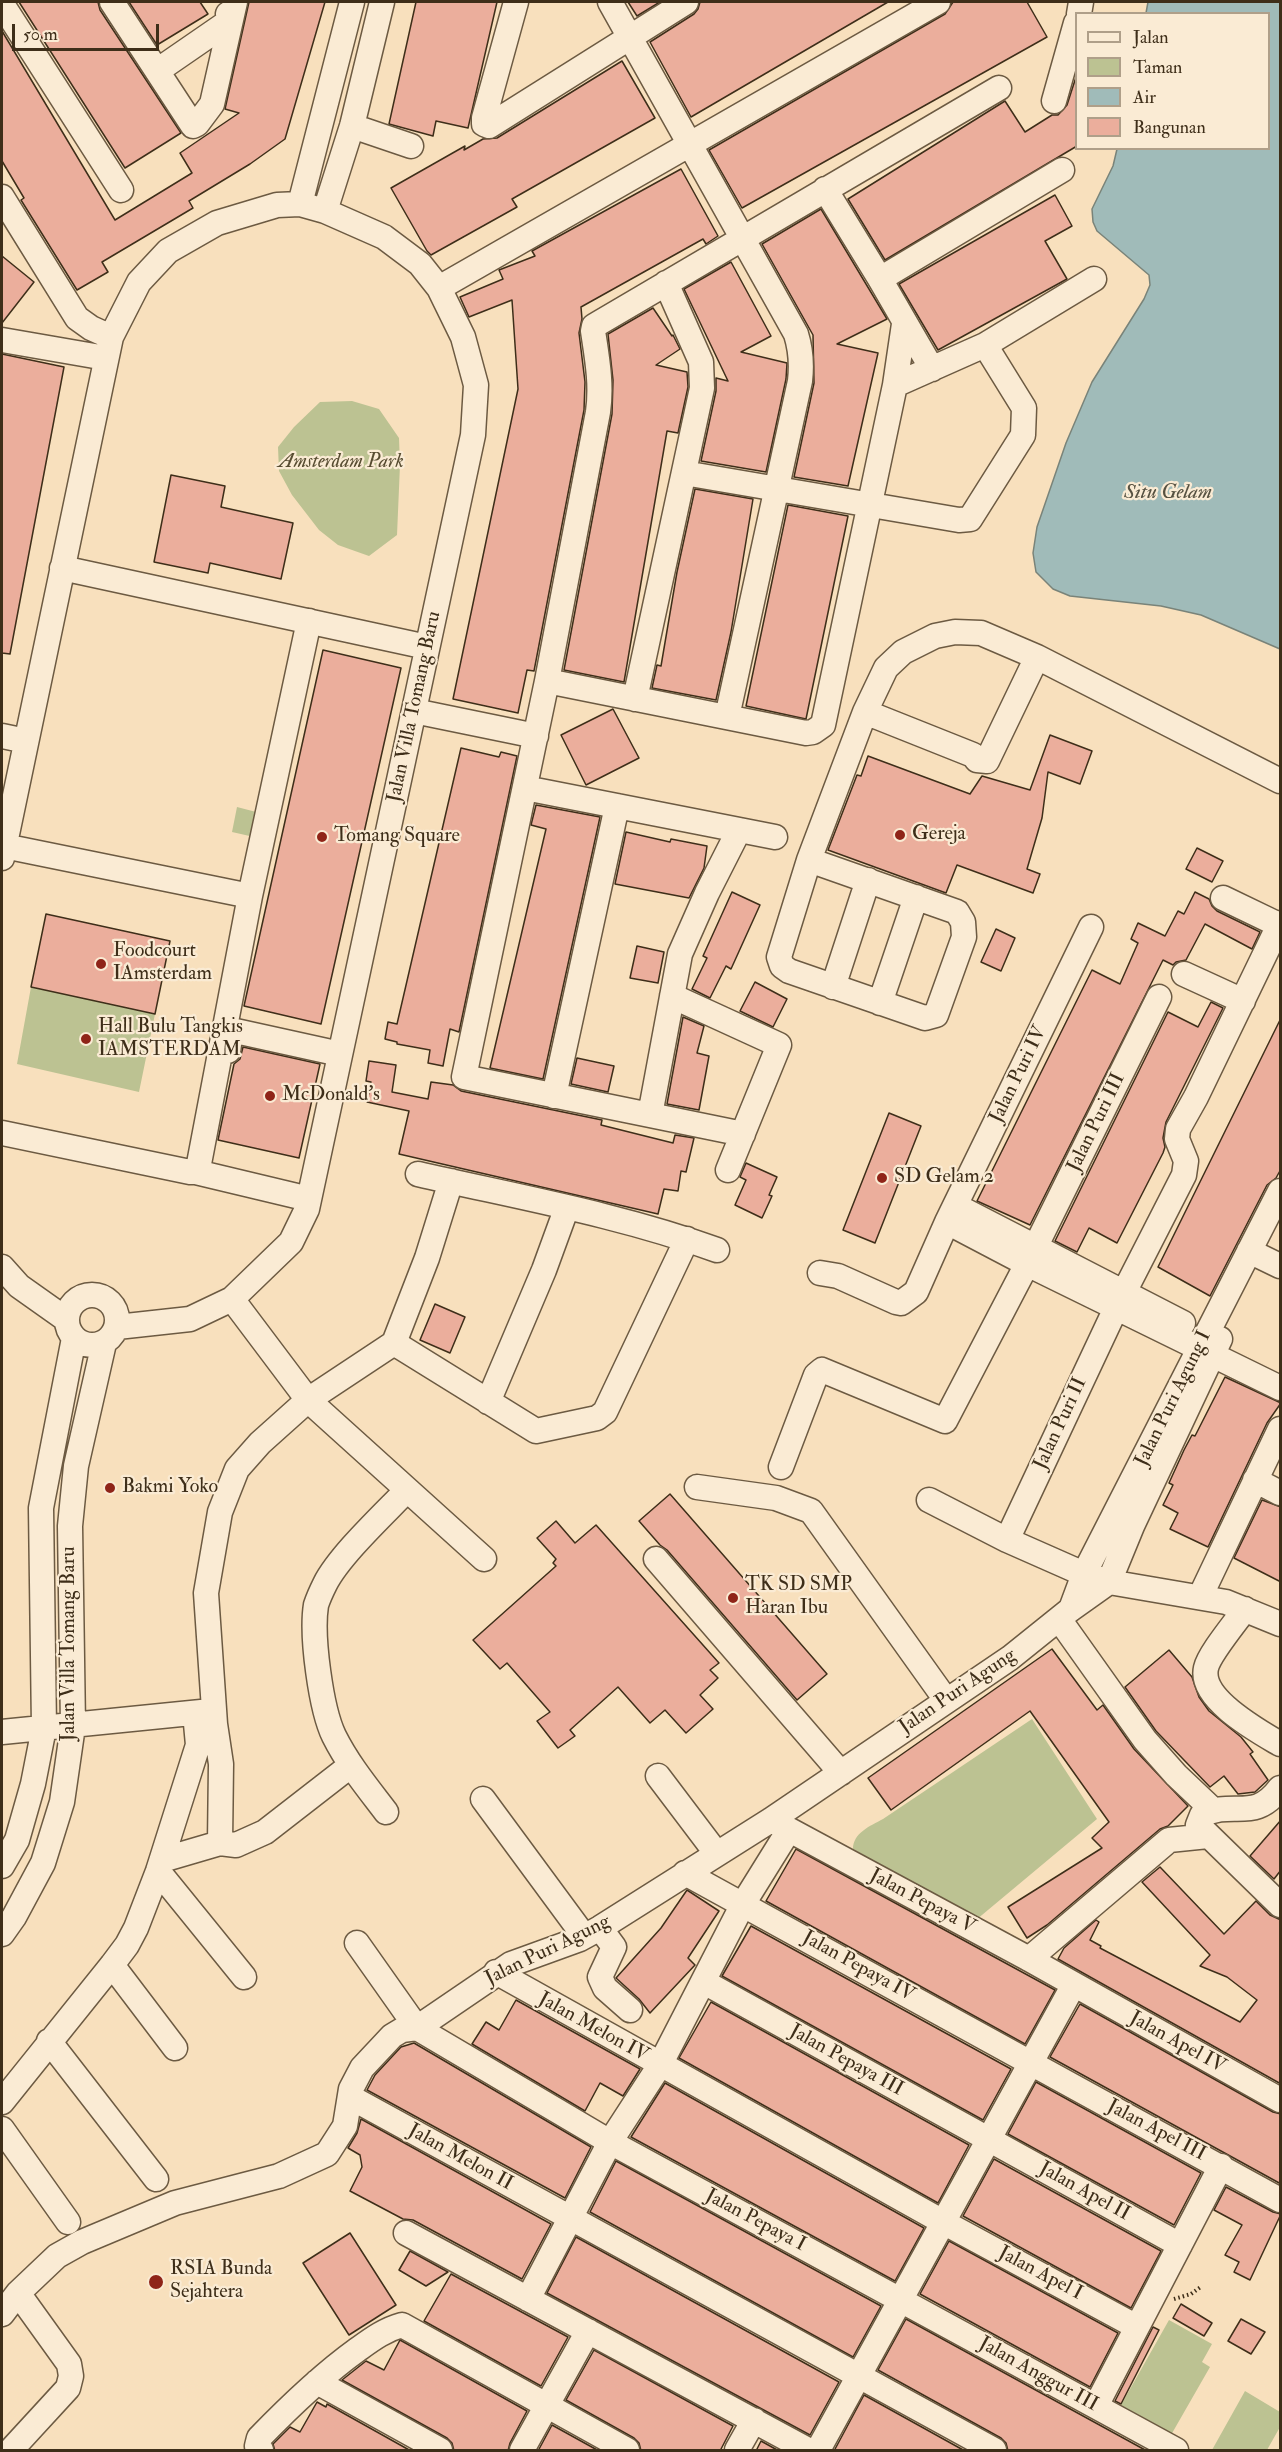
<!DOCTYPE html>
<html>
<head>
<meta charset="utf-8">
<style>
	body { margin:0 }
	#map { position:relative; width:1282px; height:2452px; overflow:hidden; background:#f8e0bd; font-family:"IM FELL Double Pica",serif }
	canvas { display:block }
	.frame { position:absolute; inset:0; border:3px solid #3e2e19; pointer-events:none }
	.legend { position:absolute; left:1075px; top:12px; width:195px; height:138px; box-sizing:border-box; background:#faebd4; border:2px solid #af9f89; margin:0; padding:8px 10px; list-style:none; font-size:18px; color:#3e2e19 }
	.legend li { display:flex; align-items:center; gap:12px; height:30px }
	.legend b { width:30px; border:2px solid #af9f89 }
	.scale { position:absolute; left:12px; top:24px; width:147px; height:27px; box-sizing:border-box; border:3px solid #3e2e19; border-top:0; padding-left:8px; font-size:18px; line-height:21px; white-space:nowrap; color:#3e2e19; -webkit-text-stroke:4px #faebd4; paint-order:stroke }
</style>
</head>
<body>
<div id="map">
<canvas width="1282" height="2452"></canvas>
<div class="frame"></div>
<ul class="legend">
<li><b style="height:8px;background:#faebd4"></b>Jalan</li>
<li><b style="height:16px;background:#bcc292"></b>Taman</li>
<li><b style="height:16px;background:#a0bbb9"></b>Air</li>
<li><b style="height:16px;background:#ebae9c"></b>Bangunan</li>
</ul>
<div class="scale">50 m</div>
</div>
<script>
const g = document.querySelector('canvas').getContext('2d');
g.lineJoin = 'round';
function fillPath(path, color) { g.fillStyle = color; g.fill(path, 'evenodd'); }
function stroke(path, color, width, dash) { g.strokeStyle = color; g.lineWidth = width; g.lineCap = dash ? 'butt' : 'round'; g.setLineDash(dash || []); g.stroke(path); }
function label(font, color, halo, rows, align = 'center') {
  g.font = font + ' "IM FELL Double Pica",serif'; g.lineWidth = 4.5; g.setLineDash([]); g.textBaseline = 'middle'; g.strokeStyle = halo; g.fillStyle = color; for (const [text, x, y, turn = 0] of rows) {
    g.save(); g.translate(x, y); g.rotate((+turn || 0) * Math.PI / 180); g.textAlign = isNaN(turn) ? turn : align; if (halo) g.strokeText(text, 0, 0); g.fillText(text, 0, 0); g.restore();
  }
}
const green = new Path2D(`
	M352 401 379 409 399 438 400 465 397 535 369 556 338 545 319 530 292 495 279 471 278 447 294 427 320 402Z
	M237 807 260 813 254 837 232 832Z
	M31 987 155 1014 139 1092 17 1064Z
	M1032 1719 1097 1819 976 1920 853 1849C853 1833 870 1826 883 1819Z
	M1169 2320 1212 2344 1202 2362 1210 2367 1171 2435 1121 2405Z
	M1245 2391 1280 2412V2427L1267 2450H1212Z`);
const water = new Path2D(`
	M1148 2H1280V649L1201 615 1161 606 1070 596 1053 589 1036 572 1033 553 1037 527 1066 443 1092 382 1144 299 1150 285 1149 275 1097 231 1093 222 1092 209 1113 166 1117 149 1268 148V14L1146 13Z`);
const building = new Path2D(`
	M19 2H98L100 10 181 133 125 168Z
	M129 2H200L208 14 157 45Z
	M249 2H325L285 139 250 164 189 201 193 208 102 262 108 272 77 290 21 200 24 198 2 161V31L115 220 192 173 180 153 239 113 225 109Z
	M416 2H497L468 128 436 121 433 136 389 124Z
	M628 2H660L637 16Z
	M700 2H888L691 117 650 42 694 14 698 9Z
	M953 2H1027L1047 37 742 208 709 150 945 14Z
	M622 61 655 118 512 199 517 207 431 255 427 251 391 188 465 146 464 150 483 139 497 138Z
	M1077 74V146L885 260 848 199 1005 101 1025 132 1052 115H1058L1067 105Z
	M681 169 718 236 706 244 703 239 581 307 582 319 579 333 585 382 584 410 534 671 527 670 518 713 453 699 518 389 512 300 469 317 460 297 503 279 499 270 535 256 532 251Z
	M1055 195 1072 226 1045 241 1067 279 938 350 899 284Z
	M821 209 887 319 837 344 878 353 848 486 794 477 814 383 813 335 762 244Z
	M2 256 34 282 2 323Z
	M731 262 771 336 741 352 787 363 786 379 766 472 701 461 716 391V378L728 381 684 289Z
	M653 308 672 336 673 335 680 349 656 365 687 372 688 387 678 433 667 431 624 682 564 670 612 414 613 380 608 334Z
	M2 354 64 367 10 654 2 653Z
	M171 475 225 486 221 507 293 523 281 579 210 563 208 573 154 562Z
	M695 489 753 499 731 632 716 700 652 688 657 665 661 666 677 572Z
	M788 505 848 516 806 719 746 706Z
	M323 650 401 668 321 1024 244 1006Z
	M613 709 639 758 586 785 561 735Z
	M1050 735 1092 751 1080 784 1048 772 1042 818 1027 869 1040 874 1033 893 957 865 946 893 828 850 857 775 861 776 868 756 970 794 982 776 1030 790Z
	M461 748 499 757 501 752 517 756 459 1032 450 1029 443 1066 428 1063 430 1050 397 1044V1042L385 1039 388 1022 397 1024Z
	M536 805 600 817 543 1079 490 1068 546 829 531 825Z
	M626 832 670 842 671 839 707 846 704 868 689 898 615 884Z
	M1197 848 1223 861 1212 882 1186 869Z
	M732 892 760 905 731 969 726 966 710 998 692 989 707 958 703 956Z
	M1195 892 1209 899 1212 906 1217 911 1260 932 1252 949 1205 924 1186 960 1176 962 1173 965 1163 960 1030 1225 977 1201 1092 970 1120 984 1138 943 1131 939 1138 923 1165 936 1178 911 1184 914Z
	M46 914 170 941 155 1014 31 987Z
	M996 929 1015 938 1001 971 981 962Z
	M637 946 664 952 658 983 630 978Z
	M755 982 787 999 773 1027 740 1011Z
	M1211 1002 1223 1008 1166 1122 1163 1138 1165 1147 1163 1153 1117 1243 1089 1228 1077 1252 1055 1241 1168 1012 1198 1027Z
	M683 1017 704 1026 697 1053 709 1056 699 1110 667 1104Z
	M1281 1018V1169L1276 1178 1267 1185 1210 1296 1158 1267Z
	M243 1047 320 1064 299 1158 218 1140 234 1064 240 1059Z
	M577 1058 614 1066 608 1092 571 1084Z
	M369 1061 396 1065 392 1092 428 1099 431 1082 453 1085 461 1091 602 1120 601 1125 673 1143 675 1135 694 1138 686 1172 681 1171 678 1191 664 1189 658 1214 399 1154 409 1111 367 1102 371 1082 366 1081Z
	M889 1113 921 1126 875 1243 843 1230Z
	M746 1163 777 1177 769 1195 772 1196 762 1218 735 1205 746 1180 740 1177Z
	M435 1304 465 1317 450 1353 420 1340Z
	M1225 1377 1281 1403 1267 1423 1208 1547 1170 1529 1178 1513 1163 1505 1173 1485 1169 1483 1184 1450 1192 1435 1195 1436Z
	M670 1494 827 1674 797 1700 667 1550 660 1545 639 1521Z
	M1262 1500 1281 1507V1582L1234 1558Z
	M556 1521 575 1543 596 1525 719 1663 710 1670 718 1678 700 1695 713 1709 686 1733 665 1710 650 1723 618 1687 570 1730 575 1736 558 1748 537 1721 550 1712 507 1663 500 1669 473 1640 556 1566 553 1563 556 1559 537 1538Z
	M1052 1649 1097 1710 1103 1705 1134 1749 1188 1806 1168 1826 1160 1829 1047 1925 1027 1938 1008 1907 1102 1848 1092 1838 1109 1822 1030 1711 891 1810 868 1778Z
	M1169 1650 1192 1677 1199 1697 1209 1711 1241 1737 1253 1752 1250 1754 1268 1780 1255 1792 1238 1794 1224 1776 1210 1787 1156 1731 1125 1687Z
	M1281 1820V1870L1274 1879 1250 1856Z
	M796 1849 1055 1990 1025 2044 766 1901Z
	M1160 1867 1224 1934 1256 1901 1270 1915 1281 1920V2084L1058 1959 1064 1948 1096 1920 1099 1922 1090 1940 1101 1946 1100 1948 1240 2022 1257 2000 1227 1977 1200 1966 1210 1955 1142 1882Z
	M687 1890 719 1911 688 1958 695 1965 650 2013 639 1999 616 1978 661 1928Z
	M751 1926 1011 2069 983 2120 722 1976Z
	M516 2000 640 2069 623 2096 600 2083 585 2111 472 2044 486 2022 499 2030Z
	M711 2002 969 2145 938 2203 679 2058Z
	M1080 2004 1273 2112 1281 2114V2184L1050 2057Z
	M414 2043 591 2147 565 2198 367 2090 375 2075 401 2047Z
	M1036 2082 1201 2173 1174 2225 1008 2134Z
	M665 2083 924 2228 895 2281 631 2137Z
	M361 2119 551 2224 522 2279 413 2220 403 2219 350 2191 362 2167 360 2155 348 2148 357 2133Z
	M994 2159 1161 2251 1131 2308 963 2216Z
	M616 2161 881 2306 853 2357 590 2212Z
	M1226 2187 1273 2212 1281 2214 1250 2280 1234 2272 1239 2262 1225 2255 1242 2225 1214 2210Z
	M350 2233 396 2305 349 2335 303 2263Z
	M576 2237 839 2382 810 2435 547 2293Z
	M949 2241 1118 2333 1090 2387 920 2294Z
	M410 2251 448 2272 426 2286 399 2270Z
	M451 2274 568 2337 541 2386 424 2321Z
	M1181 2304 1212 2323 1204 2336 1173 2318Z
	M906 2319 1147 2451H1008L1006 2443 1001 2438 878 2370Z
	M1241 2319 1265 2332 1251 2354 1228 2341Z
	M1153 2327 1159 2330 1121 2404 1115 2401Z
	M400 2340 527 2411 510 2443 508 2451H454L452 2443 447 2438 342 2380 366 2361 384 2370Z
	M594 2350 733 2426 720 2451H641L639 2443 634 2438 566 2400Z
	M864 2395 965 2451H834Z
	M317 2402 326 2407 327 2404 411 2451H275L273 2444 290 2427 300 2432Z
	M552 2425 599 2451H538Z
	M761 2441 779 2451H756Z`);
const path = new Path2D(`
	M1174 2299 1191 2294 1202 2286`);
const minor = new Path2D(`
	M112 2 193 126 197 124 212 104 235 2
	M516 2 484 118V124L489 126 686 2
	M610 2 796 334C801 350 802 364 800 381L727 717
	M2 4 121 190
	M1079 14 1081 2
	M157 71 231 20 228 14
	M1054 101 1076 23
	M352 126 411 146
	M825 189 880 279 932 369
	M2 197 77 318 91 328 111 337
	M300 204 352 2
	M325 211 352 126 382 2
	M880 279 1062 170
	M439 288 938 2
	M2 340 106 358
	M895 385 985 345 1094 279
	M684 473 959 520 970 519 1023 435 1024 408 985 345
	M62 568 427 647
	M547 681 806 733 813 732 823 725 895 385 904 324
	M635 699 702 388 701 362 666 283
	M414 711 536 736
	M865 712 973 755 977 760 987 761 1037 657
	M2 736 26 741
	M525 788 775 837
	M4 846 250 896
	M2 858 111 337 139 282 168 251 217 223 277 205 300 204 325 211 384 237 420 264 439 288 463 337 476 385 473 435 307 1209 291 1242 232 1299 190 1319 117 1327
	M809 860 957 912 963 922 964 937 936 1015 925 1018 789 971 782 966 779 957 809 860 865 712 886 668 903 652 935 636 955 632 981 633 1037 657 1280 781
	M1223 898 1279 925
	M1184 974 1243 1001
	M833 987 868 880
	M672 996 779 1045 728 1170
	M880 1003 916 897
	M228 1051 231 1030 340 1054
	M554 1096 617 806
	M650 1115 680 954 707 893 739 830
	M2 1133 190 1172H196L198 1169 250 896 309 621
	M743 1134 464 1077 547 681 598 412C602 384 597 358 593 331L594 326 599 323 999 88
	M196 1172 309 1199
	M418 1174C518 1197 621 1215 717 1250
	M956 1206 1183 1323
	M947 1222 1027 1264 1280 1388
	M1249 1251 1280 1266
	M2 1267 19 1286 67 1320
	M820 1273 838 1276 896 1302 901 1303 916 1292 947 1222 1091 927
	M67 1320a25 25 0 1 1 50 0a25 25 0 1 1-50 0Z
	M232 1299 308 1400 484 1559
	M394 1343 536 1431 597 1418 605 1412 687 1239
	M488 1402 544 1270 567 1207
	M781 1467 816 1375 822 1370 945 1421 1027 1264 1159 997
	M1255 1480 1280 1493
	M697 1487 776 1498 811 1511 946 1700
	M929 1500 1007 1540 1084 1574 1109 1582 1226 1602 1280 1624
	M1007 1540 1116 1308 1184 1175 1186 1161 1177 1139 1178 1129 1196 1097 1280 923
	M656 1559 841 1773
	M1109 1582 1132 1526 1220 1339
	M1200 1597 1280 1429
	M1071 1609 1084 1574 1280 1191
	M1245 1609C1236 1622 1209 1654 1206 1668 1199 1699 1258 1731 1280 1744
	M1059 1619 1145 1740 1176 1775 1213 1810
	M2 1732 211 1711
	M658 1776 717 1854
	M1280 1788C1254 1823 1234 1799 1202 1815L1198 1825 1280 1905
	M483 1799 584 1936
	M386 1812C367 1787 348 1764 334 1736 321 1709 311 1636 316 1605 318 1599 322 1590 325 1584 339 1556 383 1515 406 1491
	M771 1820 1029 1959 1280 2100
	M220 1843 221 1764 215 1724 206 1593 220 1512 237 1469 260 1443 308 1400 394 1343 427 1258 451 1181
	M162 1860 220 1843 236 1845 265 1832 350 1766
	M2 1866 17 1840 33 1784 44 1728 41 1508 74 1338
	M158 1871 244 1977
	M685 1873 1280 2200
	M600 1928 614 1947 600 1977 605 1988 630 2010
	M2 1934 14 1917 43 1863 62 1802 73 1726 70 1526 76 1466 104 1343
	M357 1943 417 2028 610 2142 1176 2450
	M1029 1959 1169 1840 1208 1836
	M112 1965 175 2048
	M496 1972 943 2222 1137 2327
	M704 1982 1180 2245
	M49 2041 156 2179
	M350 2097 994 2450
	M2 2102 112 1965 127 1945 136 1928 158 1871 198 1745 195 1713
	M2 2129 68 2222
	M406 2233 808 2450
	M528 2299 610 2142 660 2065 743 1904 789 1830
	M2 2314 18 2293 57 2256 82 2242 175 2203 279 2176 327 2154 345 2126 351 2089 362 2068 392 2036 402 2030 417 2028 511 1964 580 1939 600 1928 771 1820 1010 1658 1071 1609 1109 1582
	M317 2382 440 2450
	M1096 2406 1221 2166
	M11 2450 68 2388 71 2376 69 2364 18 2293
	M261 2450 257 2446 259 2438C290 2406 321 2376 357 2350 371 2340 384 2330 402 2325L627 2450
	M522 2450 588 2331
	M737 2450 754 2420
	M818 2450 1073 1986`);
const markers = [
	[900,835,6,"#8f2418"],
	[322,837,6,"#8f2418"],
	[101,964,6,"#8f2418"],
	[86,1039,6,"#8f2418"],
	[270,1096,6,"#8f2418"],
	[882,1178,6,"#8f2418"],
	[110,1488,6,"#8f2418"],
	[733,1598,6,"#8f2418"],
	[156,2282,8,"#8f2418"]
];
const parkNames = [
	["Amsterdam Park",341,463]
];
const streetNames = [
	["Jalan Villa Tomang Baru",415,707,-78],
	["Jalan Puri IV",1019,1075,-64],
	["Jalan Puri III",1097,1123,-64],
	["Jalan Puri Agung I",1174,1399,-64],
	["Jalan Puri II",1061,1424,-65],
	["Jalan Villa Tomang Baru",70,1644,-90],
	["Jalan Puri Agung",958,1692,-34],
	["Jalan Pepaya V",922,1902,28],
	["Jalan Puri Agung",548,1951,-26],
	["Jalan Pepaya IV",858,1967,29],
	["Jalan Melon IV",593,2028,29],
	["Jalan Apel IV",1177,2043,29],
	["Jalan Pepaya III",846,2061,29],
	["Jalan Apel III",1156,2131,28],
	["Jalan Melon II",460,2158,29],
	["Jalan Apel II",1084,2192,29],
	["Jalan Pepaya I",755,2221,28],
	["Jalan Apel I",1040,2274,28],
	["Jalan Anggur III",1038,2375,29]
];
const poiNames = [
	["Gereja",912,835],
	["Tomang Square",334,837],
	["Foodcourt",113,952],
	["IAmsterdam",113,975],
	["Hall Bulu Tangkis",98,1028],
	["IAMSTERDAM",98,1051],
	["McDonald's",282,1096],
	["SD Gelam 2",894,1178],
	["Bakmi Yoko",122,1488],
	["TK SD SMP",745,1586],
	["Haran Ibu",745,1609],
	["RSIA Bunda",170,2270],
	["Sejahtera",170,2293]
];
const waterNames = [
	["Situ Gelam",1168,493]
];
fillPath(green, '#bcc292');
fillPath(water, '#a0bbb9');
stroke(water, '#798379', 1.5);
fillPath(building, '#ebae9c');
stroke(building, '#3e2e19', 1.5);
stroke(minor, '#6c5a42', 27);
stroke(path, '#3e2e19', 4, [1.5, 3]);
stroke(minor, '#faebd4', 24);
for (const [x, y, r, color] of markers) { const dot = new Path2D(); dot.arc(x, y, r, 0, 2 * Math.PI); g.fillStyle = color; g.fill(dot); stroke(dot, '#faebd4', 2); }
label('italic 20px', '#574c31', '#faebd4', parkNames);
label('20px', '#3e2e19', '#faebd4', streetNames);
label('20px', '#3e2e19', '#faebd4', poiNames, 'left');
label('italic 21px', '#565141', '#faebd4', waterNames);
</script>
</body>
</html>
